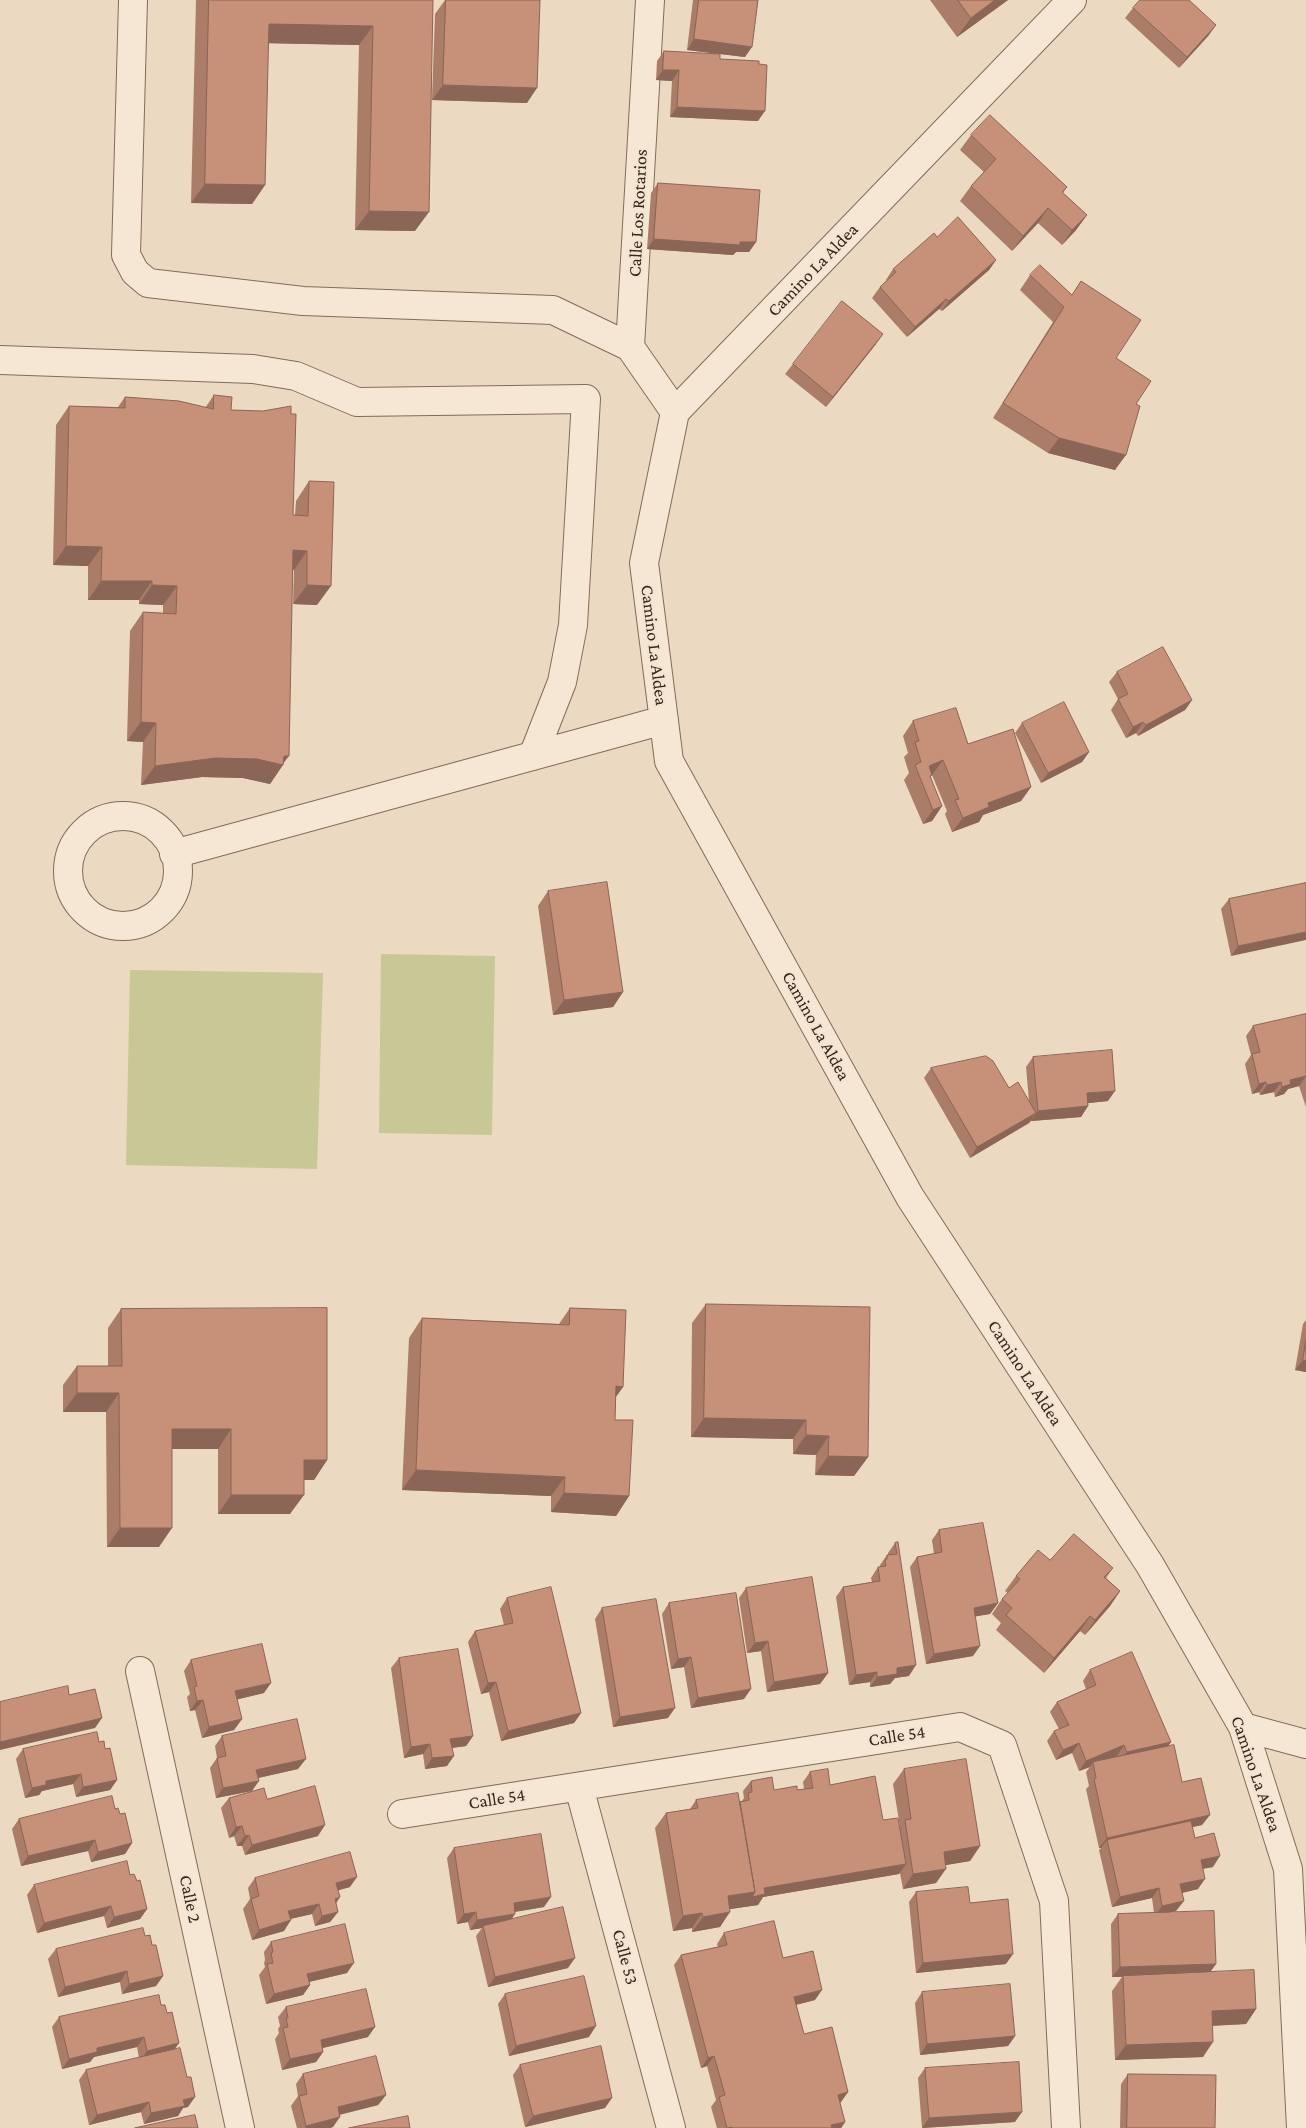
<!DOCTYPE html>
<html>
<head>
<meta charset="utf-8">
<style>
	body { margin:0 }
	canvas { display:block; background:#ebd9c1 }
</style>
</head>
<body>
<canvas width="1306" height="2128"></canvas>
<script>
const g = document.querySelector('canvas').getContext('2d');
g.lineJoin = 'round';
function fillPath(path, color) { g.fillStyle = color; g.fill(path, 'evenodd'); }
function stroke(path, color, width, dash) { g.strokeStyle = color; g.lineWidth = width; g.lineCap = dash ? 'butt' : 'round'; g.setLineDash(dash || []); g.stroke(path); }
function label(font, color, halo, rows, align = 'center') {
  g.font = font + ' "Crimson Pro",serif'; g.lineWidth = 4.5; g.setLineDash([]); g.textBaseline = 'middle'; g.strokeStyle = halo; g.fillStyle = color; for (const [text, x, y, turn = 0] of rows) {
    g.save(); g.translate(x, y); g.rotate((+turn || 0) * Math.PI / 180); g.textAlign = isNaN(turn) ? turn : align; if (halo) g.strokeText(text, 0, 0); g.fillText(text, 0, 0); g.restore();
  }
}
const green = new Path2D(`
	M381 954 495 956 492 1135 379 1133Z
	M130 970 323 973 317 1169 126 1165Z`);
const minor = new Path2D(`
	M133 0 126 255 135 272 148 283 303 301 553 310 630 347
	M650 0 630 347 675 412
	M1072 0 675 412 644 563 669 761 910 1197 1150 1565 1243 1727 1288 1869 1301 2128
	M0 360 253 369 296 376 357 402 586 399 573 625 562 682 533 756
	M68 871a55 55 0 1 1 110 0a55 55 0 1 1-110 0Z
	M174 854 664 720
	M140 1671 240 2128
	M1243 1727 1306 1744
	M579 1787 671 2128
	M402 1814 960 1727 1002 1745 1054 1901 1066 2128`);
const wall = new Path2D(`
	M196 0H433L415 231 355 230 359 45 268 43 265 185 252 204 191 203Z
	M445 0H540L527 103 432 100 435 14Z
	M693 0H758L745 57 687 50Z
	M930 0H1008L957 37Z
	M1133 8 1209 35 1179 68 1125 18Z
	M664 51 720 59 758 121 670 117 672 81 656 80 657 61Z
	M971 135 1067 187 1063 193 1087 215 1076 230 1062 245 1038 223 1012 251 960 201 971 186 984 172 960 150Z
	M658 183 756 242 749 252H736L733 255 647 249 651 193Z
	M937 237 996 260 989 270 942 311 939 309 907 337 872 298 880 287 887 280H886L893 269Z
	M1030 275 1072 295 1081 281 1136 404 1115 470 1048 453 993 418 1053 322 1020 290Z
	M876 344 826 407 785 374 793 364Z
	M214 395 231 410 291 414 293 515H295L296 501 309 481 317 605 293 604 294 570H293L284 763 270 784 243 778 202 777 141 785 143 742 127 741 130 631 143 612 163 613V605L139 604V600H88V566L53 565 56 425 69 406 118 407 125 397 205 408Z
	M1117 672 1192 700 1185 710 1138 736 1136 733 1126 738 1111 710 1118 699 1109 682Z
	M913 721 968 744 1031 787 1021 801 983 815 979 822 952 832 945 814 947 811 932 775 930 778 942 806 932 821 923 824 904 780 909 773 904 757 908 753 903 736Z
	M1022 723 1089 752 1082 762 1041 783 1015 733Z
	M1306 883 1231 956 1221 909 1229 899Z
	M548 891 623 992 613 1007 553 1015 538 906Z
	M1306 1014V1107L1299 1086 1288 1089 1284 1094 1275 1097 1274 1092 1260 1095 1259 1092 1252 1094 1245 1064 1251 1055 1246 1036 1253 1026Z
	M1033 1057 1108 1101 1088 1103V1106L1081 1117 1031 1121 1029 1123 970 1158 924 1078 931 1068 1009 1088 1029 1101 1026 1067Z
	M706 1304 868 1457 854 1476 815 1475 816 1455 793 1454V1439L691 1437 692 1323Z
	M570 1308 623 1387 616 1397 615 1420 629 1496 616 1516 551 1512V1496L402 1490 409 1338 422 1318 559 1324Z
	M121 1309 327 1460 314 1480H304L290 1514H218V1449H172L159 1547H107L106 1412H63V1385L77 1366H108V1328Z
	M1306 1320V1372L1295 1370 1303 1324Z
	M939 1530 998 1603 990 1614 975 1616 973 1656 926 1664 910 1567 917 1557 934 1554 932 1540Z
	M898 1542 909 1676 895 1678 890 1684 870 1687V1682L849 1685 836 1597 843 1587 872 1582 871 1578 878 1567H880V1565L887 1555H888V1553L895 1543Z
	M1050 1560 1113 1568 1106 1578 1120 1591 1110 1606 1085 1635 1080 1631 1044 1673 996 1630 1001 1623 992 1614 1002 1599 1008 1593 1005 1591 1016 1576Z
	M746 1588 828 1673 820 1684 767 1692 761 1651 747 1653 739 1598Z
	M507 1598 581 1713 574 1723 501 1741 489 1692 481 1694 468 1642 475 1631 504 1625 500 1609Z
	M669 1603 744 1699 691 1708 684 1667 671 1669 662 1614Z
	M602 1608 668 1718 613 1727 595 1619Z
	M399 1658 473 1736 466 1746 452 1748 447 1766 425 1769 423 1754 404 1758 391 1668Z
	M191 1660 264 1693 237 1699 242 1719 234 1730 202 1738 195 1710 190 1711 187 1697 190 1694 184 1671Z
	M1090 1670 1171 1742 1168 1746 1182 1782 1202 1825 1192 1827 1195 1838 1213 1867 1203 1869 1198 1889 1182 1893 1176 1911 1170 1912 1216 1964 1210 1972 1256 2009 1246 2024 1213 2026 1203 2057 1115 2060 1112 1991 1122 1977H1112L1111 1924 1118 1914 1154 1913 1152 1898 1112 1907 1099 1850 1101 1848H1099L1086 1789 1089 1786 1086 1772 1090 1767 1079 1771 1072 1753 1056 1760 1047 1741 1054 1731 1059 1729 1050 1712 1057 1702 1086 1689 1083 1681Z
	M222 1736 298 1769 258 1778 252 1791 216 1798 210 1768 217 1758 215 1746Z
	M99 1742 105 1749 117 1780 110 1790 76 1797 73 1784 42 1791 39 1795 25 1798 16 1759 23 1749Z
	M904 1769 980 1846 970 1861 946 1865 936 1883 903 1889 900 1873 899 1874 763 1897 758 1905 730 1909 720 1927 692 1932V1928L673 1931 655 1828 666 1813 690 1809 696 1800 742 1801 744 1798 743 1791 751 1781 774 1790H797L804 1789 803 1782 810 1772 883 1820 900 1827 893 1784Z
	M229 1798 267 1799 318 1836 245 1855 242 1846H237L234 1836 229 1838 221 1808Z
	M115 1809 120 1814 132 1843 125 1854 91 1862 88 1851 21 1866 12 1829 19 1819Z
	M454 1848 544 1907 515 1912 511 1920 568 1968 488 1987 476 1936 482 1928 470 1930 468 1922 457 1924 447 1858Z
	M130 1875 147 1909 140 1919 107 1928 104 1916 37 1933 27 1895 34 1885Z
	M255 1878 350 1887 338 1890 336 1904 338 1912 330 1922 315 1926 312 1914 290 1919 284 1931 252 1940 243 1909 250 1899 248 1888Z
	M916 1892 970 1903 1006 1964 916 1973 909 1902Z
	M724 1933 783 1958 815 2000 796 2005 804 2034 848 2092 840 2103 845 2122 841 2128H717L711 2107 716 2100 707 2066 701 2068 674 1965 681 1955 718 1947 717 1944Z
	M145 1936 152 1945 163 1976 156 1986 122 1994 120 1982 58 1997 48 1959 56 1949Z
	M271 1942 347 1973 309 1982 310 1985 303 1995 266 2004 259 1975 265 1967 264 1963 265 1960 264 1952Z
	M922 1992 1015 2036 1008 2046 920 2055 915 2003Z
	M505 1994 589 2037 509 2056 498 2004Z
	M161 2005 175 2049 188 2107 183 2108 178 2116 144 2124 141 2112 89 2125 79 2080 86 2070 139 2058 137 2047 94 2057 90 2062 62 2069 52 2027 59 2017Z
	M286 2007 368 2037 323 2048V2052L316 2062 282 2070 275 2039 279 2033 278 2029 280 2026 278 2017Z
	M520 2065 605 2108 525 2127 513 2075Z
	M925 2068 1015 2122 922 2128 918 2078Z
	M303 2074 386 2095 378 2105 339 2115 333 2127 330 2128H297L291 2106 298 2096 296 2084Z
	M1128 2074 1215 2128H1120L1121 2084Z`);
const shadedWall = new Path2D(`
	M995 0H1008L957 37 971 18Z
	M269 24 373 26 359 45 255 43Z
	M1216 25 1209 35 1179 68 1187 57Z
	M694 39 752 47 745 57 687 50Z
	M663 70H679L672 81 656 80Z
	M443 85 537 88 527 103 432 100Z
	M677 107 765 111 758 121 670 117Z
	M205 184 265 185 252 204 191 203Z
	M1048 208 1038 223 1012 251 1023 236Z
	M369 211 429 212 415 231 355 230Z
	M1087 215 1076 230 1062 245 1072 230Z
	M654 239 740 242H756L749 252H736L733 255 647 249Z
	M996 260 989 270 942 311 949 301Z
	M946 299 939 309 907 337 915 327Z
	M883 334 876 344 826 407 833 397Z
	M1059 438 1126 455 1115 470 1048 453Z
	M66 546 102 547 88 566 53 565Z
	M293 550 307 551 294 570 280 569Z
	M101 581H152L139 600H88Z
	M152 585 177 586 163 605 139 604Z
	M307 585 331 586 317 605 293 604Z
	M1192 700 1185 710 1138 736 1146 725Z
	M141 722 156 723 143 742 127 741Z
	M1143 722 1136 733 1126 738 1133 727Z
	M1089 752 1082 762 1041 783 1048 773Z
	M289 756 282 765H283L270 784 243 778 202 777 141 785 155 766 215 758Z
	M943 760 932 775 921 780 929 766Z
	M1031 787 1021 801 983 815 979 822 952 832 963 818 988 803Z
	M942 806 932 821 923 824 933 810Z
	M1306 932V940L1231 956 1238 946Z
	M623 992 613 1007 553 1015 564 1000Z
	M1306 1076 1299 1086 1288 1089 1284 1094 1275 1097 1282 1087 1290 1080Z
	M1266 1082 1259 1092 1252 1094 1259 1084Z
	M1281 1082 1274 1092 1260 1095 1267 1085Z
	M1115 1091 1108 1101 1080 1104 1087 1093Z
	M1088 1106 1081 1117 1031 1121 1038 1111Z
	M1036 1113 1029 1123 970 1158 977 1147Z
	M1303 1360 1306 1361V1372L1295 1370Z
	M616 1386 623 1387 609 1406Z
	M77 1393H119L106 1412H63Z
	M704 1418 806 1420 793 1439 691 1437Z
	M172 1429H231L218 1449H159Z
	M806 1435 829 1436 816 1455 793 1454Z
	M828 1456 868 1457 854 1476 815 1475Z
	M304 1460H327L314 1480H290Z
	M416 1470 565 1477 551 1496 402 1490Z
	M564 1493 629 1496 616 1516 551 1512Z
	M231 1495H304L290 1514H218Z
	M120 1528H172L159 1547H107Z
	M1120 1591 1110 1606 1085 1635 1095 1620Z
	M998 1603 990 1614 967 1618 974 1608Z
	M1090 1616 1080 1631 1044 1673 1054 1658Z
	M768 1641 761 1651 747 1653 755 1643Z
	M980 1646 973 1656 926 1664 934 1654Z
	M691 1657 684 1667 671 1669 678 1659Z
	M916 1665 909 1676 895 1678 890 1684 870 1687 877 1677 897 1668Z
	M877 1672 870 1682 849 1685 856 1675Z
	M828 1673 820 1684 767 1692 774 1682Z
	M496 1682 489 1692 481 1694 488 1683Z
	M271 1683 264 1693 227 1702 235 1691Z
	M751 1689 744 1699 691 1708 698 1698Z
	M203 1700 195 1710 190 1711 197 1701Z
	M675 1708 668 1718 613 1727 620 1717Z
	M581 1713 574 1723 501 1741 508 1731Z
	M102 1718 95 1728 0 1750V1742Z
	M242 1719 234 1730 202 1738 209 1727Z
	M473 1736 466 1746 442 1749 450 1739Z
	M1171 1742 1163 1753 1120 1762 1127 1752Z
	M1079 1743 1072 1753 1056 1760 1063 1750Z
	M430 1744 423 1754 404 1758 411 1747Z
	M1124 1745 1117 1756 1094 1765 1093 1762 1090 1767 1079 1771 1086 1761Z
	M454 1756 447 1766 425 1769 432 1758Z
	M306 1759 298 1769 249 1780 256 1770Z
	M81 1774 73 1784 42 1791 39 1795 25 1798 32 1788 46 1781Z
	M117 1780 110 1790 76 1797 83 1787Z
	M259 1781 252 1791 216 1798 223 1788Z
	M1210 1815 1202 1825 1108 1846 1107 1840 1101 1848H1099L1107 1838Z
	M325 1825 318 1836 245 1855 252 1845Z
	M242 1826 234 1836 229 1838 236 1827Z
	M249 1835 242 1846H237L245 1836Z
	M95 1840 88 1851 21 1866 28 1856Z
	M132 1843 125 1854 91 1862 98 1852Z
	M980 1846 970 1861 934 1867 944 1852Z
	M1220 1856 1213 1867 1194 1870 1201 1860Z
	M906 1864 899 1874 763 1897 758 1905 717 1911 728 1896 764 1888Z
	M946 1869 936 1883 903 1889 913 1874Z
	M357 1877 350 1887 329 1893 336 1883Z
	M1205 1879 1198 1889 1173 1895 1180 1884Z
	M1159 1888 1152 1898 1112 1907 1120 1897Z
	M340 1897 333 1908 335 1899Z
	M551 1897 544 1907 507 1913 514 1903Z
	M1184 1901 1176 1911 1155 1916 1162 1906Z
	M319 1904 312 1914 281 1921 288 1911Z
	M111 1906 104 1916 37 1933 44 1923Z
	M147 1909 140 1919 107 1928 114 1917Z
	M338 1912 330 1922 315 1926 322 1916Z
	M476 1912 468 1922 457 1924 464 1914Z
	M730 1912 720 1927 692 1932 703 1917Z
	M702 1913 692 1928 673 1931 683 1916Z
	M515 1914 508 1924 483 1926 482 1928 470 1930 477 1920Z
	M291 1920 284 1931 252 1940 259 1930Z
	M1013 1954 1006 1964 916 1973 923 1963Z
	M575 1958 568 1968 488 1987 495 1977Z
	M354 1963 347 1973 300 1984 307 1974Z
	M1216 1964 1208 1975 1112 1977 1120 1967Z
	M127 1971 120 1982 58 1997 65 1987Z
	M163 1976 156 1986 122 1994 129 1984Z
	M310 1985 303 1995 266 2004 274 1994Z
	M822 1990 815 2000 787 2007 794 1997Z
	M1256 2009 1246 2024 1202 2026 1212 2011Z
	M596 2026 589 2037 509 2056 516 2046Z
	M375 2027 368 2037 314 2050 321 2040Z
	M1015 2036 1008 2046 920 2055 927 2044Z
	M144 2037 137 2047 94 2057 90 2062 62 2069 69 2059 97 2048Z
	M1213 2042 1203 2057 1115 2060 1126 2045Z
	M179 2043 172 2053 140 2061 147 2051Z
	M323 2052 316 2062 282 2070 290 2059Z
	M714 2056 707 2066 701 2068 708 2058Z
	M848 2092 841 2102 831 2105 838 2095Z
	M386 2095 378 2105 330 2117 338 2107Z
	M195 2097 188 2107 183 2108 178 2116 144 2124 151 2113 183 2100Z
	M612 2098 605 2108 525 2127 533 2116Z
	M149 2102 141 2112 89 2125 97 2115Z
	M1022 2112 1015 2122 922 2128 929 2118Z
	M340 2117 333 2127 330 2128H305L306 2126Z
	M845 2122 841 2128H829L831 2125Z`);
const building = new Path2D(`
	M209 0H433L429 212 369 211 373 26 269 24 265 185 205 184Z
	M446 0H540L537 88 443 85Z
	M699 0H758L752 47 694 39Z
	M958 0H995L971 18Z
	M1140 0H1189L1216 25 1187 57 1133 8Z
	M664 51 720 54V59L759 61V64L767 65 765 111 677 107 679 70H663Z
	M990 115 1067 187 1062 192 1087 215 1072 230 1048 208 1023 236 971 186 996 159 971 135Z
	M658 183 760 190 756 242H740V245L654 239Z
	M958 217 996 260 949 301 946 299 915 327 880 287 896 272 893 269 934 233 937 237Z
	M1040 265 1072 295 1081 281 1141 320 1116 358 1151 381 1136 404 1140 406 1126 455 1059 438 1003 403 1064 307 1030 275Z
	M842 301 883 334 833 397 793 364Z
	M214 395 232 397 231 410 263 411 291 406V414H296L293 515 308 516 309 481 334 482 331 586 307 585V551L293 550 289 756H284L283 765 257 759 215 758 155 766 156 723 141 722 143 612 176 614 177 586 152 585V581H101L102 547 66 546 69 406 125 408V397L179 401 213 409Z
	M1163 647 1192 700 1146 725 1143 722 1133 727 1118 699 1128 694 1117 672Z
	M1064 702 1089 752 1048 773 1022 723Z
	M956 708 968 744 1013 729 1031 787 988 803 989 807 963 818 955 800 959 799 943 760 929 766 932 775 930 776 942 806 933 810 915 765 921 762 915 742 919 741 913 721Z
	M607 882 623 992 564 1000 548 891Z
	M1306 883V932L1238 946 1229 899Z
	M1306 1014V1076L1290 1080 1291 1084 1282 1087 1281 1082 1267 1085 1266 1082 1259 1084 1252 1054 1260 1052 1253 1026Z
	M1112 1050 1115 1091 1087 1093 1088 1106 1038 1111 1033 1057Z
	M986 1056 993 1061 1009 1088 1018 1082 1036 1113 977 1147 931 1068Z
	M706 1304 870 1307 868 1457 828 1456 829 1436 806 1435V1420L704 1418Z
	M327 1308V1460H304V1495H231V1429H172V1528H120L119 1393H77V1366H122L121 1309Z
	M570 1308 626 1310 623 1387 616 1386 615 1420H633L629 1496 564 1493 565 1477 416 1470 422 1318 569 1325Z
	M1306 1340V1361L1303 1360Z
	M983 1523 998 1603 974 1608 980 1646 934 1654 917 1557 942 1552 939 1530Z
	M1074 1534 1113 1568 1104 1577 1120 1591 1095 1620 1090 1616 1054 1658 1006 1615 1012 1608 1002 1599 1020 1579 1016 1576 1038 1550 1050 1560Z
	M898 1542 916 1665 897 1668V1674L877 1677V1672L856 1675 843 1587 880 1581 878 1567 886 1566 885 1560 887 1559V1555L897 1554 895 1543Z
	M812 1577 828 1673 774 1682 768 1641 755 1643 746 1588Z
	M551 1587 581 1713 508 1731 496 1682 488 1683 475 1631 513 1623 507 1598Z
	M736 1593 751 1689 698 1698 691 1657 678 1659 669 1603Z
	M656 1599 675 1708 620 1717 602 1608Z
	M262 1644 271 1683 235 1691 242 1719 209 1727 203 1700 197 1701 194 1687 197 1686 191 1660Z
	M458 1649 473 1736 450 1739 454 1756 432 1758 430 1744 411 1747 399 1658Z
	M1132 1652 1171 1742 1127 1752 1124 1745 1086 1761 1079 1743 1063 1750 1054 1731 1069 1725 1057 1702 1096 1685 1090 1670Z
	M68 1686 69 1695 95 1689 102 1718 0 1742V1702Z
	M297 1719 306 1759 256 1770 259 1781 223 1788 217 1758 226 1756 222 1736Z
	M97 1732 99 1742 104 1741 105 1749 110 1748 117 1780 83 1787 81 1774 46 1781V1785L32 1788 23 1749Z
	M1174 1745 1182 1782 1201 1778 1210 1815 1107 1838 1094 1779 1096 1778 1093 1762Z
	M966 1759 980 1846 944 1852 946 1869 913 1874 905 1820 911 1819 904 1769Z
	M828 1769 830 1785 875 1776 883 1820 898 1818 906 1864 764 1888 765 1894 752 1897 755 1892 740 1802 749 1800 748 1793 752 1792 751 1781 772 1777 774 1790 797 1786V1790L813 1788 810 1772Z
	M315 1786 325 1825 252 1845 249 1835 245 1836 242 1826 236 1827 229 1798 264 1788 267 1799Z
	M738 1793 755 1892 728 1896 730 1912 703 1917 702 1913 683 1916 666 1813 698 1808 696 1800Z
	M112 1796 115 1809 118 1808 120 1814 125 1813 132 1843 98 1852 95 1840 28 1856 19 1819Z
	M1191 1821 1195 1838 1214 1833 1220 1856 1201 1860 1205 1879 1180 1884 1184 1901 1162 1906 1159 1888 1120 1897 1107 1840Z
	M541 1834 551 1897 514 1903 515 1914 477 1920 476 1912 464 1914 454 1848Z
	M350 1852 357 1877 336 1883 340 1897 335 1899 338 1912 322 1916 319 1904 288 1911 291 1920 259 1930 251 1899 259 1896 255 1878Z
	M127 1861 130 1875 134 1874 137 1881 140 1880 147 1909 114 1917 111 1906 44 1923 34 1885Z
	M968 1887 970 1903 1008 1899 1013 1954 923 1963 916 1892Z
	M563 1907 575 1958 495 1977 483 1926Z
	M1214 1911 1216 1964 1120 1967 1118 1914Z
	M774 1921 783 1958 813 1951 822 1990 794 1997 804 2034 832 2027 848 2092 838 2095 845 2122 831 2125 832 2128H732V2127L727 2128 719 2097 725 2095 714 2056 708 2058 681 1955 727 1945 724 1933Z
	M345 1924 354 1963 307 1974 310 1985 274 1994 267 1964 273 1963 271 1953 273 1952 271 1942Z
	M143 1928 145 1936 150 1935 152 1945H156L163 1976 129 1984 127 1971 65 1987 56 1949Z
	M1254 1970 1256 2009 1212 2011 1213 2042 1126 2045 1123 1976Z
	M584 1976 596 2026 516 2046 505 1994Z
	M1010 1984 1015 2036 927 2044 922 1992Z
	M366 1989 375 2027 321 2040 323 2052 290 2059 283 2028 288 2027 286 2018H288L286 2007Z
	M159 1995 161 2005H165L167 2013 172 2012 179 2043 147 2051 144 2037 97 2048V2052L69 2059 59 2017Z
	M601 2046 612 2098 533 2116 520 2065Z
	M180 2048 187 2077H191L195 2097 183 2100 185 2106 151 2113 149 2102 97 2115 86 2070Z
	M376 2056 386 2095 338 2107 340 2117 306 2126 299 2096 307 2094 303 2074Z
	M1019 2062 1022 2112 929 2118 925 2068Z
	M1128 2074 1216 2075 1215 2128H1127Z
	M195 2115 198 2128H135Z
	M408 2116 410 2128H349Z`);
const streetNames = [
	["Calle Los Rotarios",638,213,-87],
	["Camino La Aldea",813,270,-46],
	["Camino La Aldea",654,645,83],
	["Camino La Aldea",816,1026,61],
	["Camino La Aldea",1025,1373,57],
	["Calle 54",897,1736,-9],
	["Camino La Aldea",1256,1774,71],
	["Calle 54",497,1799,-9],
	["Calle 2",190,1899,78],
	["Calle 53",625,1957,75]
];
fillPath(green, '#c8c796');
stroke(minor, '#836b5a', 30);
stroke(minor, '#f6e7d4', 28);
fillPath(wall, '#ab7c68');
fillPath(shadedWall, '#8b6555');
fillPath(building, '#c79079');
stroke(building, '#8b6555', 1);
label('18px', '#34251d', '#f3e4d0', streetNames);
</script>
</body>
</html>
